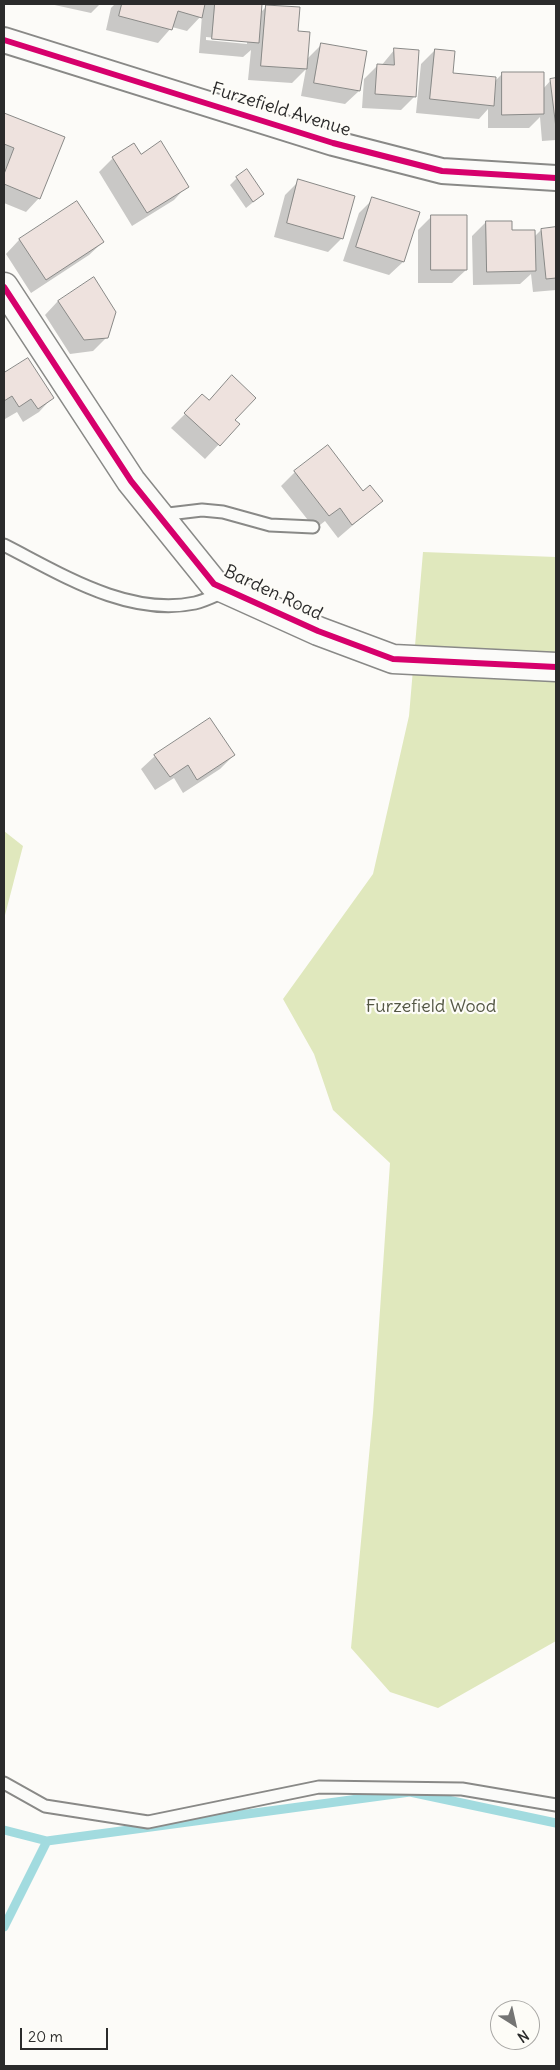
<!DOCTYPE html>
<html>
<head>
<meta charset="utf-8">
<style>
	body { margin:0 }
	#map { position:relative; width:560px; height:2070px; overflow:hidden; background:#fcfbf8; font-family:Delius,sans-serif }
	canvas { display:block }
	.frame { position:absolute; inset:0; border:5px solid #2b2b2b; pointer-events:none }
	.north { position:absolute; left:490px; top:2000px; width:50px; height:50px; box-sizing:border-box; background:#fdfcf7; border:1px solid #a9a8a5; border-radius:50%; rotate:145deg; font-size:14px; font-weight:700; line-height:20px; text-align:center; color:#2b2b2b }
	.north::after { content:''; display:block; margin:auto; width:18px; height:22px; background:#747473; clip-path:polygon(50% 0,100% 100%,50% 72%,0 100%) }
	.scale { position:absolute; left:20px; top:2028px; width:88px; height:22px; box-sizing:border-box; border:2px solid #2b2b2b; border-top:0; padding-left:6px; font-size:15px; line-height:18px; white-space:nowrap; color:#2b2b2b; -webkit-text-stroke:4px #fdfcf7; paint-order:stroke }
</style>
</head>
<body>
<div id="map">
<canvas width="560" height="2070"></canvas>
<div class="frame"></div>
<div class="north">N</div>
<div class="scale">20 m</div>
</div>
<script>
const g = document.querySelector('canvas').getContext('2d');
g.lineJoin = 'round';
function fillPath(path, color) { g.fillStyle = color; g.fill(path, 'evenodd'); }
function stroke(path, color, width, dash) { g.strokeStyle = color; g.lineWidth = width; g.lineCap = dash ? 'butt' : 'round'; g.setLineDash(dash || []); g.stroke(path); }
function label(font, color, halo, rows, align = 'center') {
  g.font = font + ' Delius,sans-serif'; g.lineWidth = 4.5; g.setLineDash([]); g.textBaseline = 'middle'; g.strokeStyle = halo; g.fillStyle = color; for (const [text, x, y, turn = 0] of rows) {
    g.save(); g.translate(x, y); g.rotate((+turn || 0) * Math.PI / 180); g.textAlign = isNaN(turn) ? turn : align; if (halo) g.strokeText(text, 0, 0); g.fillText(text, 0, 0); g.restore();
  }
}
const green = new Path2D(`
	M423 552 556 557V1641L438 1708 390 1692 351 1648 373 1413 390 1163 333 1110 314 1054 283 999 373 874 409 716Z
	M4 831 23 846 4 919Z`);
const shadow = new Path2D(`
	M50 4H100L91 13Z
	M115 4H261L260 13 267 6 296 32 307 59 322 44 359 91 345 104 301 96 306 69 292 83 248 80 251 50 243 57 199 53 202 15 187 31 172 27 158 43 106 30 111 8ZM206 37 247 41V44L206 40Z
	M395 49 415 96 401 110 362 108 364 79 378 65 381 66Z
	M435 50 451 74 495 81 502 74 543 89 551 80H556V140L542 141 540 117 529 128H488V109L479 119 416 113 421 64Z
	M4 114 63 138 39 198 26 212 4 203Z
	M141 155 187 186 174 200 132 226 99 172 113 158Z
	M237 178 263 194 246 208 230 185Z
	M299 181 342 238 328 252 274 237 285 195Z
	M373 199 403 262 389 275 343 261 359 213Z
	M77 202 103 242 89 255 31 293 6 254 19 240Z
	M432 216 466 270 452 283H418V230Z
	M486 222 534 237 541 230 556 228V290L533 292 531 274 520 284 473 285 472 236Z
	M58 301 107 337 93 351 70 354 45 315Z
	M27 359 52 398 39 412 23 422 17 412 5 419 4 375Z
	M189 410 233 420 238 424 205 459 171 428Z
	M295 472 362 492 381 501 338 538 325 521 315 529 281 486Z
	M234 755 220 769 183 793 174 778 155 790 141 769 155 756Z`);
const stream = new Path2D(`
	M4 1830 47 1841 410 1792 556 1823
	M4 1927 47 1841`);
const building = new Path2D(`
	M122 4H205L202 18 178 11 172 30 119 16Z
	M215 4H262L259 43 212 39Z
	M266 5 300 7 298 31 310 32 307 69 261 66Z
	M321 43 367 51 360 91 314 83Z
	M394 48 419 50 416 97 375 94 377 64 394 65Z
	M435 49 455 51 453 73 496 77 494 106 430 99Z
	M502 72H544V114L502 115Z
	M556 78V128L550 79Z
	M4 113 65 137 40 199 4 184V174L14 148 4 144Z
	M161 141 189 187 147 213 112 157 134 143 141 154Z
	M247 169 264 194 253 202 236 177Z
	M298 179 355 196 343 239 287 223Z
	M372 197 420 212 404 262 356 247Z
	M77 201 104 242 46 280 19 239Z
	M431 215H467V270H431Z
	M486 221H512V230H535L536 271 487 272Z
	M556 227V278L546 279 541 229Z
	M94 277 116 312 108 338 84 340 58 301Z
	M28 358 54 398 38 409 31 399 19 407 12 396 4 401V373Z
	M232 375 256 398 235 420 240 424 220 446 184 413 202 394 209 400Z
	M328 445 363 491 370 485 383 501 352 525 340 508 329 516 294 471Z
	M210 718 235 755 197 780 188 765 170 777 154 755Z`);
const lane = new Path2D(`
	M160 515 202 510 223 512 270 525 313 527
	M4 545C61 574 128 617 195 603 204 601 214 596 223 592
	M4 1783 45 1806 148 1822 319 1787 462 1789 556 1805`);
const street = new Path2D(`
	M4 40 333 143 442 171 556 178`);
const secondary = new Path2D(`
	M4 287 131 481 214 584 318 631 393 659 556 667`);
const cycleway = new Path2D(`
	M4 40 333 143 442 171 556 178
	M4 287 131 481 214 584 318 631 393 659 556 667`);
const streetNames = [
	["Furzefield Avenue",281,110,17],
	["Barden Road",273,593,25]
];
const parkNames = [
	["Furzefield Wood",431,1007]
];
fillPath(green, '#e0e8bd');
fillPath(shadow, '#0003');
stroke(stream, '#a2dbdf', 9);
fillPath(building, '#eee2de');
stroke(building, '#898987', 1);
stroke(lane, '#898987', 15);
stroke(street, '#898987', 28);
stroke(secondary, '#898987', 31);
stroke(lane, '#fbfbf9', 11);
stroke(street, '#fbfbf9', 24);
stroke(secondary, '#fbfbf9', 28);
stroke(cycleway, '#d6006c', 6);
label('18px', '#2b2b2b', '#fdfcf7', streetNames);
label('18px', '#535644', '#fdfcf7', parkNames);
</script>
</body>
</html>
